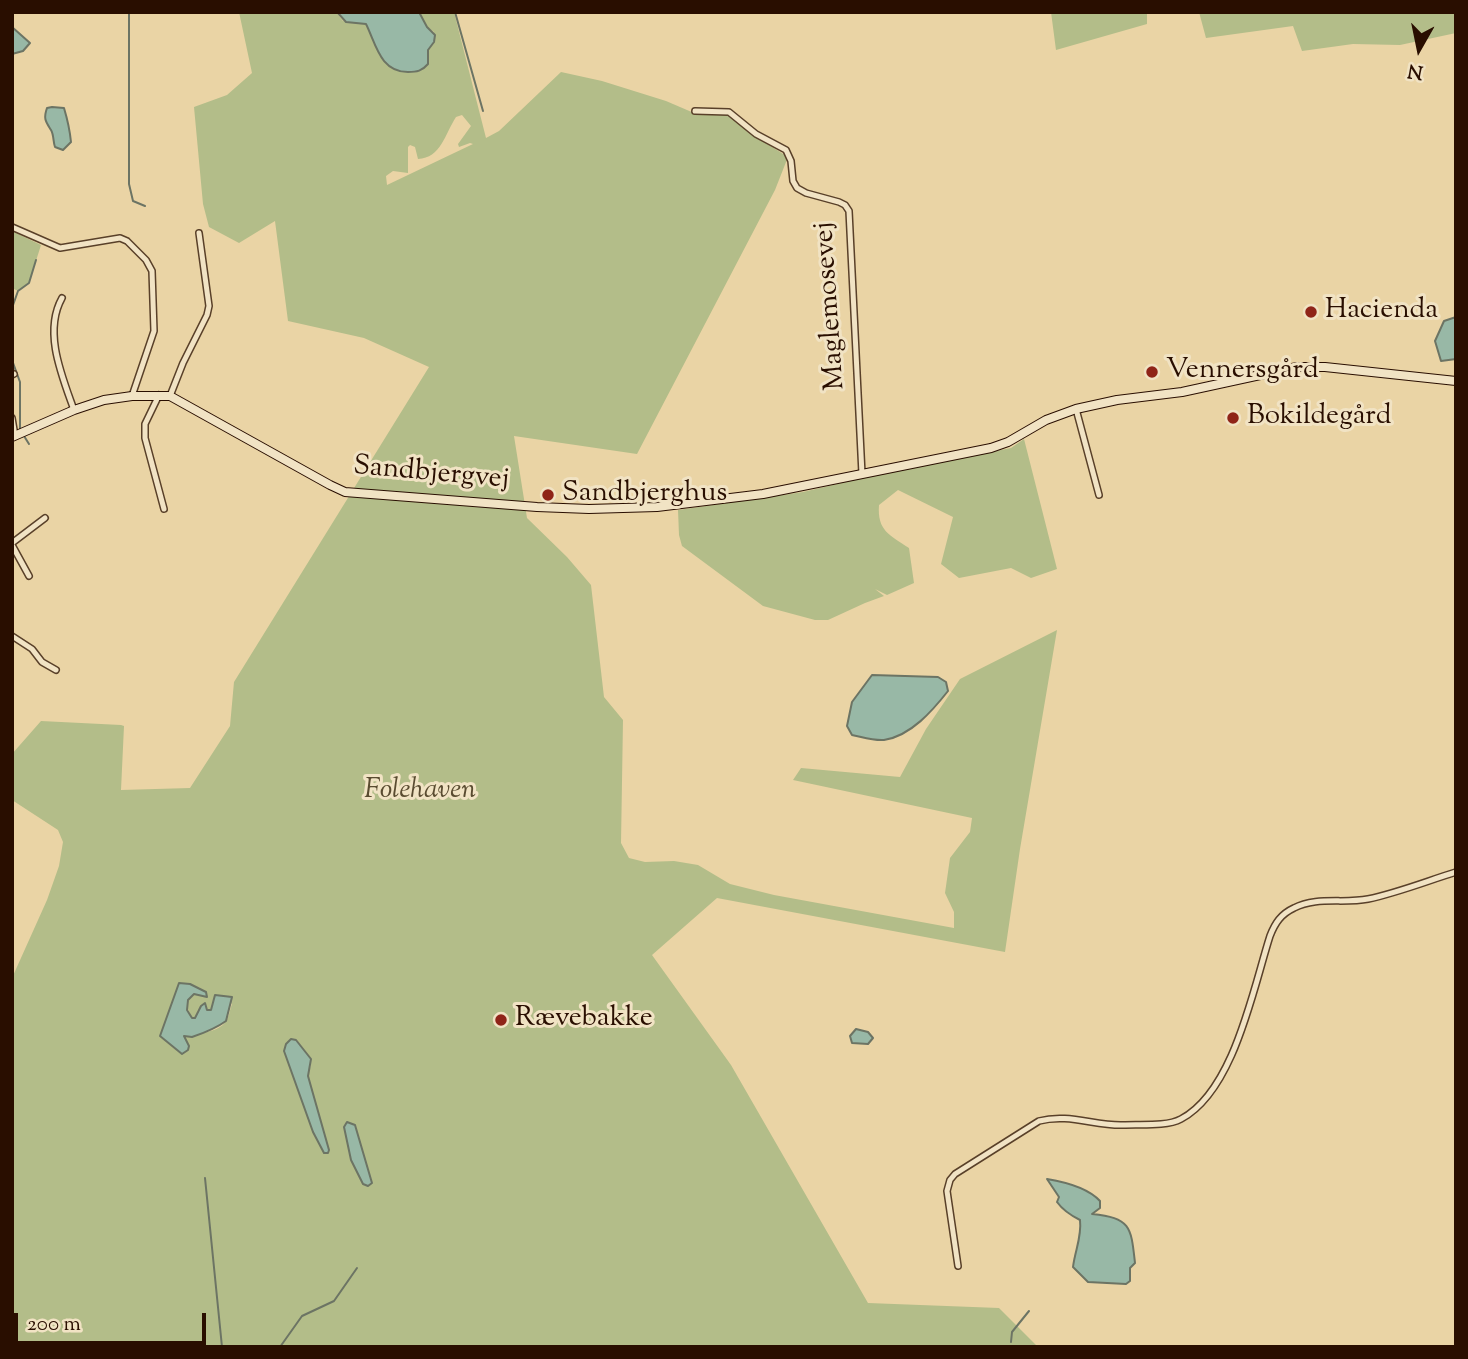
<!DOCTYPE html>
<html>
<head>
<meta charset="utf-8">
<style>
	body { margin:0 }
	#map { position:relative; width:1468px; height:1359px; overflow:hidden; background:#ead4a5; font-family:"Sorts Mill Goudy",serif }
	canvas { display:block }
	.frame { position:absolute; inset:0; border:14px solid #290e00; pointer-events:none }
	.north { position:absolute; left:1384px; top:14px; width:70px; height:70px; -webkit-text-stroke:5px #f1e3c4; paint-order:stroke; rotate:189deg; font-size:19px; font-weight:700; line-height:28px; text-align:center; color:#290e00 }
	.north::after { content:''; display:block; margin:auto; width:24px; height:32px; background:#290e00; clip-path:polygon(50% 0,100% 100%,50% 72%,0 100%) }
	.scale { position:absolute; left:14px; top:1313px; width:192px; height:32px; box-sizing:border-box; border:4px solid #290e00; border-top:0; padding-left:9px; font-size:21px; line-height:24px; white-space:nowrap; color:#290e00; -webkit-text-stroke:5px #f1e3c4; paint-order:stroke }
</style>
</head>
<body>
<div id="map">
<canvas width="1468" height="1359"></canvas>
<div class="frame"></div>
<div class="north">N</div>
<div class="scale">200 m</div>
</div>
<script>
const g = document.querySelector('canvas').getContext('2d');
g.lineJoin = 'round';
function fillPath(path, color) { g.fillStyle = color; g.fill(path, 'evenodd'); }
function stroke(path, color, width, dash) { g.strokeStyle = color; g.lineWidth = width; g.lineCap = dash ? 'butt' : 'round'; g.setLineDash(dash || []); g.stroke(path); }
function label(font, color, halo, rows, align = 'center') {
  g.font = font + ' "Sorts Mill Goudy",serif'; g.lineWidth = 6; g.setLineDash([]); g.textBaseline = 'middle'; g.strokeStyle = halo; g.fillStyle = color; for (const [text, x, y, turn = 0] of rows) {
    g.save(); g.translate(x, y); g.rotate((+turn || 0) * Math.PI / 180); g.textAlign = isNaN(turn) ? turn : align; if (halo) g.strokeText(text, 0, 0); g.fillText(text, 0, 0); g.restore();
  }
}
const green = new Path2D(`
	M239 12H336L343 21 366 24C380 51 379 73 417 72L429 60 428 50 434 42V32L427 27 419 12H454L486 138 499 131 561 72 602 81 666 101 694 113 728 114 750 133 788 157 775 190 637 454 514 436 527 518 567 557 591 585 604 697 623 720 621 843 629 858 645 862 674 861 698 865 730 884 774 895 954 928V912L945 893 950 858 970 832 972 818 793 780 801 768 900 777 926 729 960 679 1057 630 1020 849 1005 952 717 898 652 955 731 1065 868 1303 999 1308 1038 1347H12V978L47 900 59 866 63 842 58 830 12 800V754L41 721 121 725 124 726 121 790 190 788 230 726 234 682 429 367 364 338 288 321 275 221 239 243 209 227 203 204 194 107 227 95 252 73ZM462 115 471 126 458 144 459 147 470 143 473 144 387 185 386 176 393 171 408 173V147L410 145 415 147 418 159C441 158 445 134 456 117ZM179 983 190 984 200 988 191 996 186 1005 192 1018H195L198 1010H211L215 995 225 998 232 1004C230 1009 229 1017 226 1021 218 1034 196 1032 183 1036L187 1041 182 1054 160 1036ZM296 1040 311 1064 308 1076 329 1149 313 1132 284 1051Z
	M1051 12H1147V24L1056 50Z
	M1199 12H1456V33L1400 45 1353 44 1302 51 1293 26 1206 38Z
	M12 231 41 245 29 283 18 291 12 288Z
	M1024 439 1057 569 1031 578 1011 568 959 578 941 564 953 517 898 490 879 505C877 531 890 535 909 548L914 583 887 595 875 589 884 596 865 603 828 620H815L763 606 682 546 679 535 678 510 803 492 880 474 1011 448Z`);
const water = new Path2D(`
	M337 12H419L427 27 435 35 434 42 428 50V64C422 71 417 72 408 72 380 72 376 44 366 24L346 22Z
	M12 27 30 43 23 51 12 54Z
	M52 107 64 108C67 118 70 132 71 142L63 150 55 147C53 142 54 135 51 130 46 122 43 119 47 108Z
	M1456 317V359L1441 361 1435 341 1444 321Z
	M872 675 938 677 946 682 948 691C933 710 911 736 884 740 874 741 862 737 852 735L847 726 852 702Z
	M179 983 190 984 206 992 207 997 194 994 188 1000 187 1010 192 1018H195L201 1006 205 1003 207 1010H211L215 995 232 997 226 1021C215 1029 204 1033 192 1037L184 1036 189 1046 188 1050 182 1054 160 1036Z
	M856 1029 868 1032 873 1038 868 1044 852 1043 850 1036Z
	M291 1039 296 1040 311 1059 308 1076 329 1150 328 1153H324L313 1132 284 1051 286 1044Z
	M347 1122 355 1125 372 1183 368 1186 363 1184 351 1160 344 1127Z
	M1047 1179C1065 1182 1088 1188 1100 1201V1208L1092 1214C1131 1218 1131 1227 1135 1263L1130 1268V1281L1126 1284 1088 1282 1073 1267C1075 1250 1082 1237 1080 1220 1072 1216 1062 1209 1057 1202L1059 1197Z`);
const stream = new Path2D(`
	M129 12V184L133 201 145 206
	M455 12 483 111
	M12 308 18 291 29 283 36 260
	M12 360 20 382V429
	M24 436 29 444
	M205 1178 222 1347
	M1011 1342 1012 1332 1029 1311
	M280 1347 302 1316 334 1301 357 1268`);
const street = new Path2D(`
	M695 111 729 112 756 134 786 150 791 161 793 181 797 188 806 193 839 202 845 205 849 211 862 474
	M12 227 60 248 120 238 127 241 146 260 152 271 154 331 132 396
	M62 298C43 332 62 376 74 410
	M12 375 14 374
	M159 395 145 424V438L164 509
	M170 396 183 363 207 315 209 306 199 233
	M1076 409 1099 495
	M12 418 15 436
	M12 543 45 518
	M12 545 29 576
	M12 636 32 649 42 662 56 670
	M958 1266 947 1191 950 1180 955 1174 1039 1121C1068 1113 1095 1126 1123 1125 1140 1124 1166 1127 1181 1119 1234 1091 1253 989 1270 936 1275 923 1281 914 1294 908 1316 896 1344 904 1368 899 1397 893 1427 881 1456 872`);
const secondary = new Path2D(`
	M12 437 74 410 104 400 132 396H170L330 485 345 492 537 507 589 509 657 507 763 494 991 448 1008 442 1046 420 1076 409 1117 400 1182 392 1297 367H1325L1456 381`);
const markers = [
	[1311,312,7,"#8f2418"],
	[1152,372,7,"#8f2418"],
	[1233,418,7,"#8f2418"],
	[548,495,7,"#8f2418"],
	[501,1020,7,"#8f2418"]
];
const streetNames = [
	["Maglemosevej",832,306,-94],
	["Sandbjergvej",431,475,5]
];
const poiNames = [
	["Hacienda",1325,312],
	["Vennersgård",1166,372],
	["Bokildegård",1247,418],
	["Sandbjerghus",562,495],
	["Rævebakke",515,1020]
];
const parkNames = [
	["Folehaven",420,792]
];
fillPath(green, '#b3bd89');
fillPath(water, '#98b8a6');
stroke(water, '#6c7464', 2);
stroke(stream, '#6c7464', 2);
stroke(street, '#594029', 8);
stroke(secondary, '#290e00', 10);
stroke(street, '#f1e3c4', 5);
stroke(secondary, '#f1e3c4', 8);
for (const [x, y, r, color] of markers) { const dot = new Path2D(); dot.arc(x, y, r, 0, 2 * Math.PI); g.fillStyle = color; g.fill(dot); stroke(dot, '#f1e3c4', 2.5); }
label('28px', '#290e00', '#f1e3c4', streetNames);
label('28px', '#290e00', '#f1e3c4', poiNames, 'left');
label('italic 28px', '#594b30', '#f1e3c4', parkNames);
</script>
</body>
</html>
